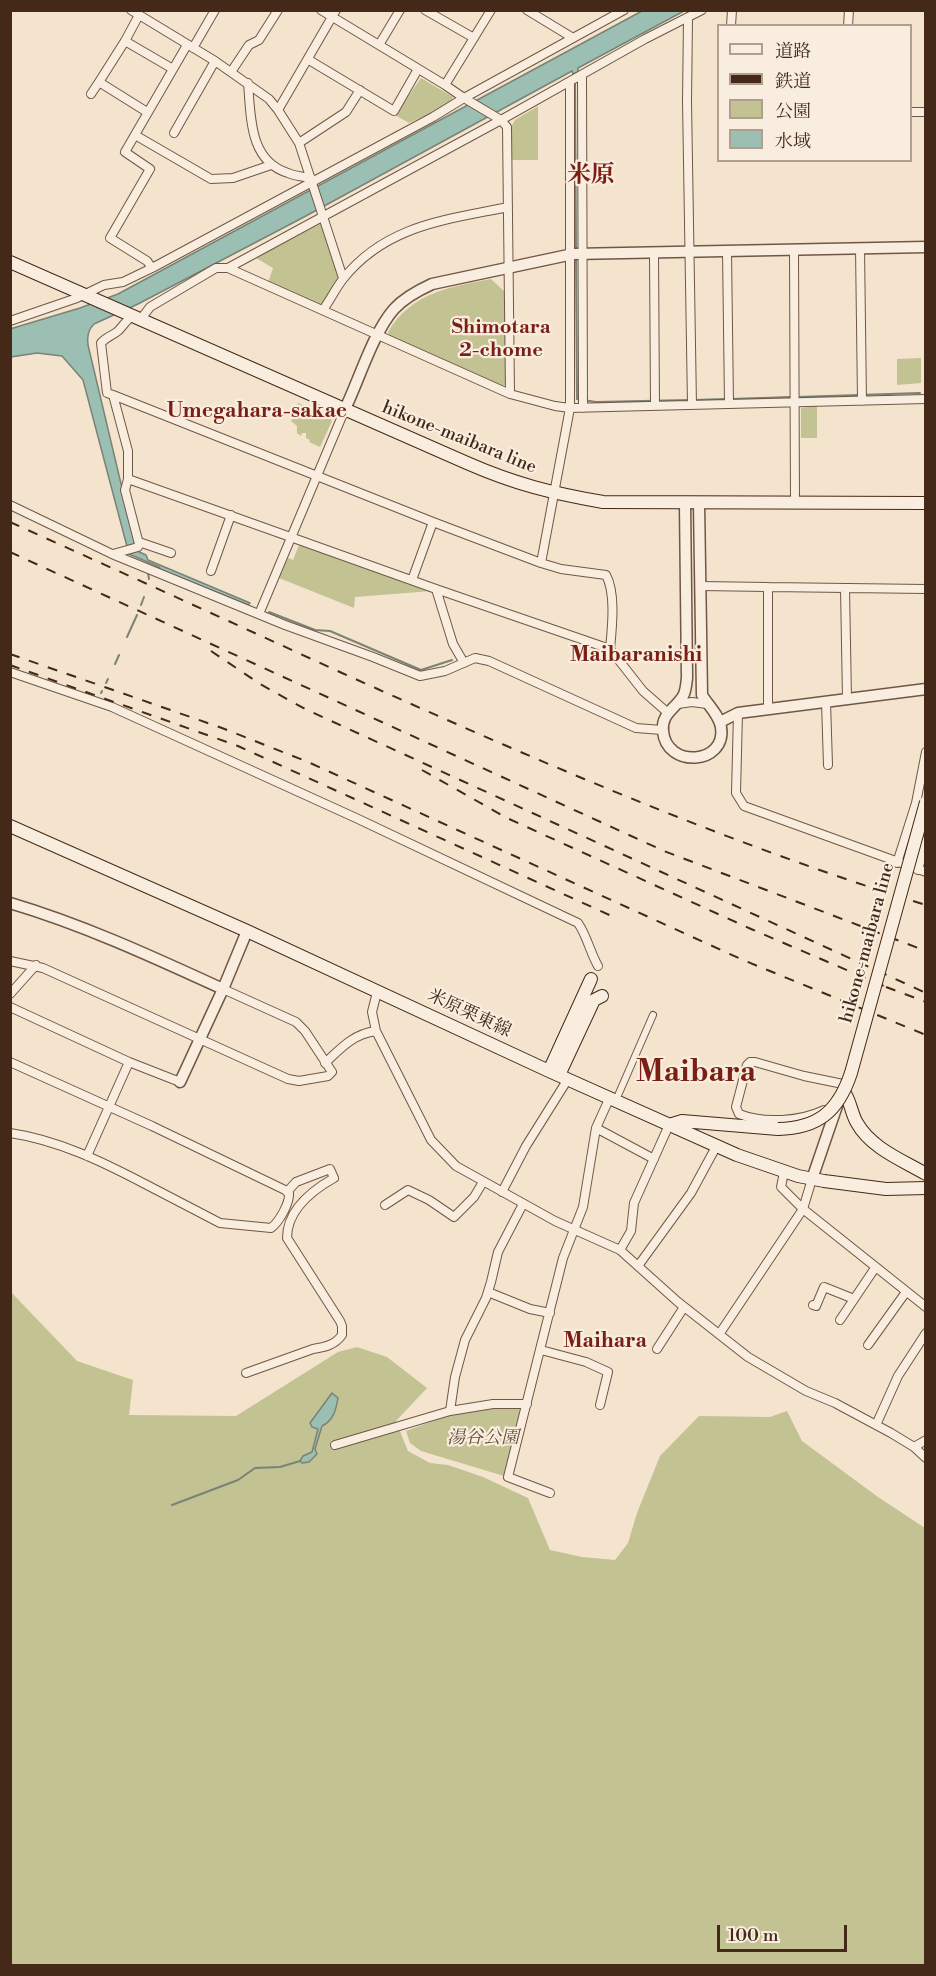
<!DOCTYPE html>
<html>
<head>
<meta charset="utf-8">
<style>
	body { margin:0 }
	#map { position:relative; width:936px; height:1976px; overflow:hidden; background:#f4e4cd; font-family:"Libre Bodoni","Noto Serif JP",serif }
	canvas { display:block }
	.frame { position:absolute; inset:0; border:12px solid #442818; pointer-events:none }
	.legend { position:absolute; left:717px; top:24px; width:195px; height:138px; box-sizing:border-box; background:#f8edde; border:2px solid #b09e8f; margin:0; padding:8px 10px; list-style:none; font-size:18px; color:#442818 }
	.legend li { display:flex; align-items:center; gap:12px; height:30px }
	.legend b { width:30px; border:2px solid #b09e8f }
	.scale { position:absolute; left:717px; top:1925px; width:130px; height:27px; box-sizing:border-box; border:3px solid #442818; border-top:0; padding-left:8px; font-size:18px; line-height:21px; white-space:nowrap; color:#442818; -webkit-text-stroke:4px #f8edde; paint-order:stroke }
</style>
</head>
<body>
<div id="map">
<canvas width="936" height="1976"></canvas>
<div class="frame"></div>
<ul class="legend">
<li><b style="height:8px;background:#f8edde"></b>道路</li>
<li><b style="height:8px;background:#442818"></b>鉄道</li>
<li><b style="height:16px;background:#c2c293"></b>公園</li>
<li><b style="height:16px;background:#9cbfb4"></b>水域</li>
</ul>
<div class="scale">100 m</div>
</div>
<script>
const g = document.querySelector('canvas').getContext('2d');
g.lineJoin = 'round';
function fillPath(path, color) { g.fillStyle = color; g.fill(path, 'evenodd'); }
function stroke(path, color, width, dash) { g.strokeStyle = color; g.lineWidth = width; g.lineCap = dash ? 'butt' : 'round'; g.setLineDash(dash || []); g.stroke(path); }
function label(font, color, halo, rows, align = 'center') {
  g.font = font + ' "Libre Bodoni","Noto Serif JP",serif'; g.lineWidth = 4.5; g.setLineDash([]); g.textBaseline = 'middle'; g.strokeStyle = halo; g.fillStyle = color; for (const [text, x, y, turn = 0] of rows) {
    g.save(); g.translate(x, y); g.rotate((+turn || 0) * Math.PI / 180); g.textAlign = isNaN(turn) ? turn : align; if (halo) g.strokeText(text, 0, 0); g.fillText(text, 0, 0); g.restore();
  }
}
const green = new Path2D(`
	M421 78 453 97 451 104 409 123 395 115Z
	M538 106V160H511L512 125 515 120Z
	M322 223 339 276 323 304 319 305 268 283 273 268 256 258Z
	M491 279 506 293 505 385 502 386 389 336 388 332C411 293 449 287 491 279Z
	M921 358V383L897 385V359Z
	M298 403 330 418 332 421 320 447 309 442 310 440 306 438V433H302L301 436 297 433V426L291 421 293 416 296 418 298 415 295 412Z
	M817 406V438H801V408Z
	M299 545 432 591 355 597 354 608 279 578 288 558 293 560Z
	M10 1291 77 1361 133 1380 129 1415 236 1416 338 1352 357 1347 387 1357 427 1388 396 1421 408 1451 430 1463 448 1465 483 1477 528 1498 550 1550 582 1557 615 1560 628 1543 637 1513 660 1456 699 1416 770 1417 787 1411 802 1441 878 1497 925 1528V1965H11Z
	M498 1406 518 1407 520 1410 504 1476 421 1451 410 1443 406 1431 447 1416Z`);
const water = new Path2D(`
	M642 11H684L578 68V72L573 74 572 71 304 217 138 304 94 324C88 330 87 336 88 345L137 551 146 555 148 560 250 603 248 605 161 570 159 567 129 554 83 380 62 356 37 353 11 357 10 329 80 308 118 294Z
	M332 1393 338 1398C336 1410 333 1421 322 1426L315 1449 317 1454 309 1462 302 1463 300 1461 303 1456 312 1452 318 1429 312 1427 310 1423Z`);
const stream = new Path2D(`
	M575 80 576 251
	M576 257 577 399 596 402 689 400
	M797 397 920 393
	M731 399 791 397
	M695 400 725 399
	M148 573 149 579
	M141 605 144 597
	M269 612 315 630 330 631 421 670 452 660
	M127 637 137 615
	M115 664 119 655
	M106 683 108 679
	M101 693 102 691
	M172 1505 238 1480 255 1468 280 1467 300 1461`);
const pedestrian = new Path2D(`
	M616 1100 653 1015`);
const minor = new Path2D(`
	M131 10 215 61 269 99 278 110 299 143 343 278
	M425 10 474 38
	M527 10 573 38
	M139 15 125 41 173 69
	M688 19 687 101 692 405
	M731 26 732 10
	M848 26 849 10
	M125 41 99 82 147 112
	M379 45 400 10
	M193 48 215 10
	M309 60 394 111 418 69
	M231 72 249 45 259 40 278 10
	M582 76 583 408
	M248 83C251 117 249 161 288 173 295 176 304 177 311 178
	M570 83V408L541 563 561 569 606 575C616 593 612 628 610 649L643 691 668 713
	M445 85 491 10
	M91 94 99 82
	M278 110 336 10
	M910 112H926
	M174 133 215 61
	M135 135 211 179 233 178 271 165
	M299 143 346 112 360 90
	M860 248 862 401
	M794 250 795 504
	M727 251 729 404
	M654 253 655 406
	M152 268 147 261 110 238 150 169 125 152 187 45
	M228 268 510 394 555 406 570 408 926 399
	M323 310C330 300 336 288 343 279 386 225 446 220 508 207
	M141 319 150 307 216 268H228L501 120 645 39 702 10
	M10 321 77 298 104 285 123 282 152 268 433 117 464 98 445 85 321 10
	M510 394 507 127 501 120 464 98 624 10
	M113 395 433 522 541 563
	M128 479 436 589 453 644 464 663
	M10 505 112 554 285 625 373 657 420 676 445 671 475 658 489 661 636 728 662 730
	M139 542 171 553
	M113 554 138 547 139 544 125 490 128 479V451L113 395 107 393 101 343C106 337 112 336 118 331 124 325 126 320 133 316
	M211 571 231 515
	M412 580 433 522
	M700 586 768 587
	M845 588 847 699
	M436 589 610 649
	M259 614 345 409
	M10 672 112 707 356 818 578 923C587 936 590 952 598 966
	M826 702 828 765
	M678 704 692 702 707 704
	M768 710V587L926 589
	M738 713 736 793 744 806 926 872
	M897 863 916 803 926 752
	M918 870 926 840
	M10 961 43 968 288 1079 299 1081 328 1076 332 1072 305 1031 296 1022 223 989
	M377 992 372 1012 376 1031 431 1140 456 1166 555 1221 620 1250 678 1302 748 1357 806 1391 835 1403 891 1433 914 1447 926 1458
	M10 994 36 965
	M10 1007 129 1062 180 1082
	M10 1062 152 1126 285 1190 289 1193C290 1203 279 1222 271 1228L220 1223C195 1210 170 1197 145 1184 103 1162 58 1140 10 1133
	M325 1063C341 1048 353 1034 376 1031
	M824 1110C801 1121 764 1124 739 1114L736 1107 747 1065 750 1062H755L804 1076 843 1084
	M596 1128 654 1159
	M87 1156 129 1062
	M784 1172 781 1187 803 1209 926 1307
	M502 1192 526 1146 568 1079
	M523 1204 498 1252 491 1282 486 1298 465 1340 455 1377 450 1411 493 1404H527
	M385 1205 408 1190 429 1200 454 1217 474 1197 483 1182
	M620 1250 631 1231 634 1203 669 1125
	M638 1266 691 1193 717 1145
	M488 1292 530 1309 550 1313
	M813 1305 816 1306 824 1287 854 1299
	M840 1320 875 1268
	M720 1333 803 1209 812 1179
	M868 1345 906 1292
	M657 1349 684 1307
	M541 1350 586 1362 608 1372 600 1405
	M246 1373 313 1349C325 1347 335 1345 342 1335V1326L340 1321 287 1238C287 1210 311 1191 334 1178L330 1169 296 1182 287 1192
	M876 1425 898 1376 926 1333
	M335 1445 450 1411
	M914 1447 926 1440
	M550 1493 508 1477 563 1258 583 1207 596 1128 610 1097`);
const tertiary = new Path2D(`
	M345 409C359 380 373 333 394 309 404 298 419 290 432 284L573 254 926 247
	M685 503 687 678C686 685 686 691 683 696 675 709 661 714 663 731 666 769 727 765 721 727 719 715 708 705 702 695L699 503
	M720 722 738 713 926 689
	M10 903C84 925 153 957 223 989
	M180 1082 223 989 247 931
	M812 1179 838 1103`);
const secondary = new Path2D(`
	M10 262 467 463C515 484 551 493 603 502L926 503
	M10 826 247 931 549 1071 737 1155 798 1176 824 1181 886 1189 926 1188
	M549 1071 591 979
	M559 1075 594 1000 602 996
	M844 1092C851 1102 851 1113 857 1123 871 1148 902 1160 926 1174
	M669 1125 682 1121 778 1129`);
const rail = new Path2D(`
	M10 522C121 572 231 622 342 673 533 759 725 843 926 905
	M10 552 664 851 926 951
	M211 651 260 684 305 709 926 993
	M10 654 222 728 308 762 743 960 926 1035
	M10 665 238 746 616 918
	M422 770 507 818 751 929 884 986
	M886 987 926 1002`);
const secondaryBridge = new Path2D(`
	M778 1129C818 1128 838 1112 851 1073L926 802`);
const streetNames = [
	["hikone-maibara line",459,438,22],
	["hikone-maibara line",868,943,-75],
	["米原栗東線",469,1014,25]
];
const parkNames = [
	["湯谷公園",483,1439]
];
const neighbourhoodNames = [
	["Shimotara",501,328],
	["2-chome",501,351]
];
const quarterNames = [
	["Umegahara-sakae",257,412],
	["Maibaranishi",636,656],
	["Maihara",605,1342]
];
const districtNames = [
	["米原",591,176]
];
const townNames = [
	["Maibara",696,1074]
];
fillPath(green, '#c2c293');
fillPath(water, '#9cbfb4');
stroke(water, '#798376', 1.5);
stroke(stream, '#798376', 2);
stroke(pedestrian, '#705745', 8);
stroke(minor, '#705745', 10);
stroke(tertiary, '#705745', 13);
stroke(secondary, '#442818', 14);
stroke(pedestrian, '#f8edde', 6);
stroke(minor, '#f8edde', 8);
stroke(tertiary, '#f8edde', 10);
stroke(secondary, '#f8edde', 12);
stroke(rail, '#442818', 2, [10, 10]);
stroke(secondaryBridge, '#442818', 14, []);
stroke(secondaryBridge, '#f8edde', 12);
label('18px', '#442818', '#f8edde', streetNames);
label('italic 18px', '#644e37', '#f8edde', parkNames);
label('bold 20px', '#7a1f14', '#f8edde', neighbourhoodNames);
label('bold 21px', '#7a1f14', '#f8edde', quarterNames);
label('bold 24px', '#7a1f14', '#f8edde', districtNames);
label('bold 30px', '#7a1f14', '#f8edde', townNames);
</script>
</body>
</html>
